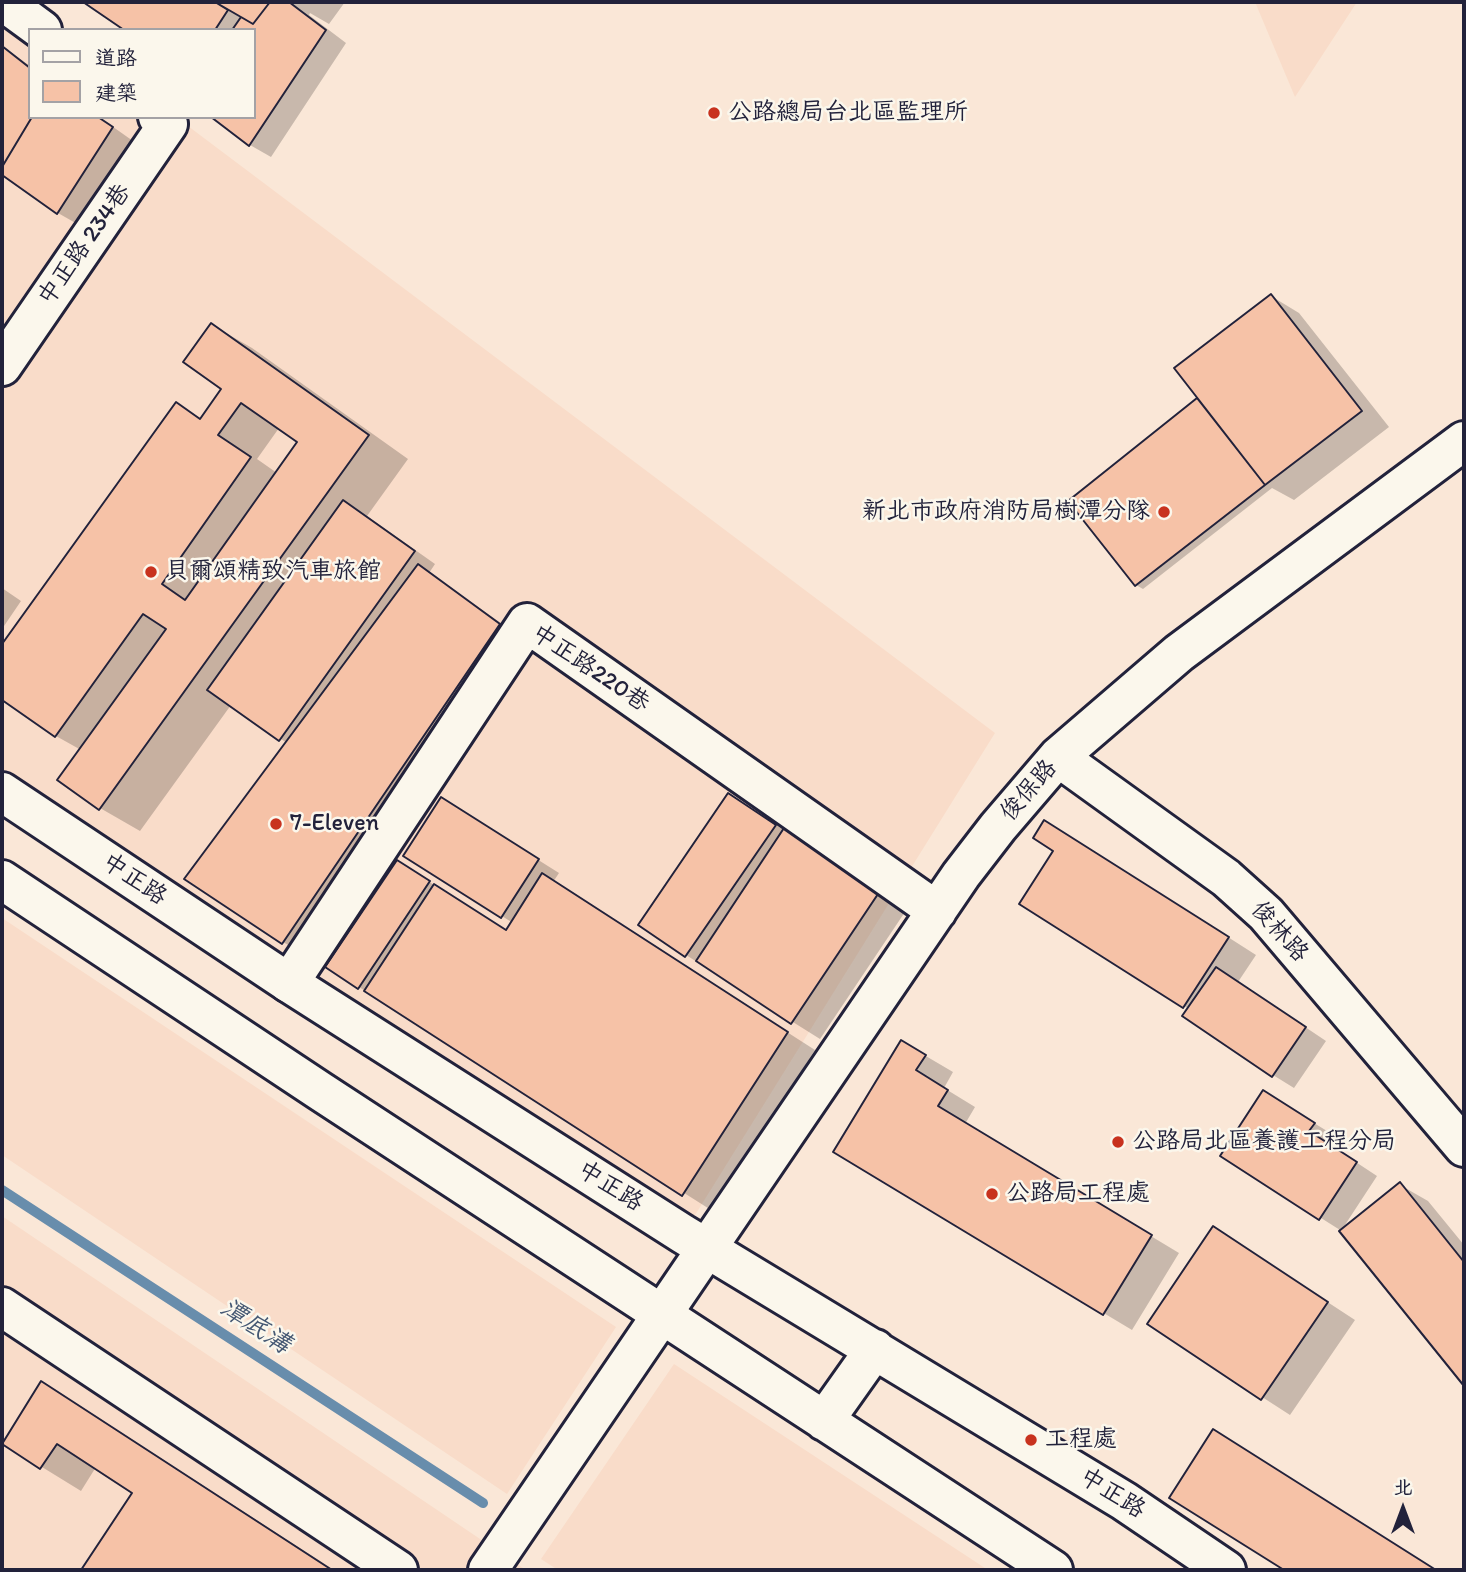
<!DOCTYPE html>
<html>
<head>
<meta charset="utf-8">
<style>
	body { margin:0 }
	#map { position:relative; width:1466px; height:1572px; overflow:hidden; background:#fae7d7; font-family:Itim,"LXGW WenKai TC",sans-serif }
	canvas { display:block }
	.frame { position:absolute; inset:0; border:4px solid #22223b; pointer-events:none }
	.legend { position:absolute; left:28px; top:28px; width:228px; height:91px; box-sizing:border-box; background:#fbf7ec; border:2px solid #a4a2a5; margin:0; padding:9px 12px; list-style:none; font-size:21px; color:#22223b }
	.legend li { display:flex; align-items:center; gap:14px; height:35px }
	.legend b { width:35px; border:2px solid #a4a2a5 }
	.north { position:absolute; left:1368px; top:1474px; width:70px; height:70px; -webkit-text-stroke:5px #fbf7ec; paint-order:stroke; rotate:0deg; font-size:19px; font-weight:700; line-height:28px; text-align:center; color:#22223b }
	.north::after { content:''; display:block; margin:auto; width:24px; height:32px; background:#22223b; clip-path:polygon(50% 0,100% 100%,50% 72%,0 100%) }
</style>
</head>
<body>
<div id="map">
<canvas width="1466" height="1572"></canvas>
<div class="frame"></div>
<ul class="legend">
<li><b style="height:9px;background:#fbf7ec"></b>道路</li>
<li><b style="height:19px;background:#f6c2a7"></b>建築</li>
</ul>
<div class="north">北</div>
</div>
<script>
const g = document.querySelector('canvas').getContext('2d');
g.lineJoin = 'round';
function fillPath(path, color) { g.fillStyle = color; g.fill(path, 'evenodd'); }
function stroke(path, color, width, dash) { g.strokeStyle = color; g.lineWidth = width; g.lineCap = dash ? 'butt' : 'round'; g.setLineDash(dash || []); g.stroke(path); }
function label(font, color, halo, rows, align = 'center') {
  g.font = font + ' Itim,"LXGW WenKai TC",sans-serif'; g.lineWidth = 5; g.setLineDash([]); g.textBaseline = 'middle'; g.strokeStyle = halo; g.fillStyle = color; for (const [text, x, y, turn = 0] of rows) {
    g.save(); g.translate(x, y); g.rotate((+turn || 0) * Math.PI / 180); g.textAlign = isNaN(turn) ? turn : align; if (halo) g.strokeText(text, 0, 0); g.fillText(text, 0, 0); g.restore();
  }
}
const built = new Path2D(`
	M2 2 30 30V117H176L995 733 687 1228 2 776Z
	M1255 2H1357L1295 97Z
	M2 918 616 1327 507 1494 2 1155Z
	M2 1216 526 1570H2Z
	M674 1364 988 1570H558L541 1559Z`);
const shadow = new Path2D(`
	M86 2H345L329 24 310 13 309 15 346 43 271 157 250 145 254 117V30H127Z
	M2 46 30 66V117H99L133 141 79 225 58 213 2 172Z
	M1271 296 1299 313 1389 427 1294 500 1272 488 1143 589 1136 585 1070 501 1199 398Z
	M212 325 252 348 408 459 367 516 435 564 429 573 521 637 304 954 283 942 287 743 231 705 140 831 100 808 81 750 56 736 2 698V647L176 404 202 419 224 388ZM279 428 299 441 277 473 257 459Z
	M2 588 21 601 2 629Z
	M729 795 907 909 820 1039 686 955Z
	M462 812 559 873 553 882 815 1050 711 1210 359 987 412 871 507 931 513 923 405 855Z
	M1073 838 1256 955 1238 982 1326 1041 1294 1088 1273 1075 1189 1009 1021 903 1055 850Z
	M902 1042 953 1072 944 1088 975 1107 965 1124 1179 1253 1132 1330 835 1152Z
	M1285 1105 1335 1136 1330 1145 1377 1176 1341 1231 1400 1185 1428 1201 1464 1245V1383L1340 1230 1223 1156Z
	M1214 1228 1355 1320 1290 1415 1149 1324Z
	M42 1384 81 1407 334 1570H83L134 1492 96 1467 81 1491 3 1443Z
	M1242 1448 1435 1570H1287L1172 1497Z`);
const stream = new Path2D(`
	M2 1190 483 1503`);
const building = new Path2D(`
	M83 2H215L228 10 215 30H124Z
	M215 2H270L253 24Z
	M270 2H289L326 30 249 146 211 117H254V30H232L241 17 253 24Z
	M2 46 30 68V117H32L2 167Z
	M32 117H98L113 127 57 214 2 175V167Z
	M1271 294 1362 411 1265 485 1174 368Z
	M211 323 369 435 99 810 57 780 166 629 143 614 55 737 2 700V644L176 402 200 419 221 389 183 362ZM241 403 297 442 185 600 162 584 251 457 218 435Z
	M1197 398 1265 485 1135 586 1068 501Z
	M343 500 415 551 279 741 207 690Z
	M418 564 500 624 282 944 184 879Z
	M728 793 776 825 685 957 638 925Z
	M441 797 539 859 501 918 403 856Z
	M1044 820 1229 937 1183 1008 1019 904 1053 851 1033 838Z
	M784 828 880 891 791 1024 696 961Z
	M397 860 430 881 358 989 325 967Z
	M542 873 788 1032 682 1196 364 991 434 884 506 930Z
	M1216 967 1306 1027 1272 1077 1182 1016Z
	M901 1040 926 1055 916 1070 948 1090 938 1106 1152 1235 1103 1315 833 1152Z
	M1263 1090 1315 1123 1309 1131 1357 1162 1319 1220 1220 1156Z
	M1400 1182 1464 1262V1386L1339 1231Z
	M1213 1226 1328 1302 1261 1400 1147 1324Z
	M41 1381 332 1570H81L132 1493 57 1444 40 1469 2 1444Z
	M1213 1429 1436 1570H1284L1169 1498Z`);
const minor = new Path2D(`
	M4 2 42 30
	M2 366 168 124 158 117
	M1058 757 1226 878 1266 914 1464 1147
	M289 983 527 623 937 911
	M2 1307 398 1570
	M488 1570 961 875 998 827 1058 757 1179 653 1464 441`);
const major = new Path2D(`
	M2 792 289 983 683 1234 1124 1501 1226 1570
	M2 880 320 1091 1053 1570
	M824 1421 875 1349`);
const markers = [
	[714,113,7,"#c8321e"],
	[1164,512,7,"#c8321e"],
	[151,572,7,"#c8321e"],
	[276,824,7,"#c8321e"],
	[1118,1142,7,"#c8321e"],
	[992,1194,7,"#c8321e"],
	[1031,1440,7,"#c8321e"]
];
const poiNames = [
	["公路總局台北區監理所",728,113],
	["新北市政府消防局樹潭分隊",1150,512,"right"],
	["貝爾頌精致汽車旅館",165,572],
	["7-Eleven",290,824],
	["公路局北區養護工程分局",1132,1142],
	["公路局工程處",1006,1194],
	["工程處",1045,1440]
];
const streetNames = [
	["中正路 234巷",85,245,-55],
	["中正路220巷",590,669,34],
	["俊保路",1029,791,-49],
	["中正路",134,880,34],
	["俊林路",1279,932,48],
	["中正路",610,1187,32],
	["中正路",1112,1494,32]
];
const waterNames = [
	["潭底溝",255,1327,33]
];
fillPath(built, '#f9dcc9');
fillPath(shadow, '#0003');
stroke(stream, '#688dac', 10);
fillPath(building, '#f6c2a7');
stroke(building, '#22223b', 2);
stroke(minor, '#22223b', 44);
stroke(major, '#22223b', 44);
stroke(minor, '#fbf7ec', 38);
stroke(major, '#fbf7ec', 38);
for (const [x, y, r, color] of markers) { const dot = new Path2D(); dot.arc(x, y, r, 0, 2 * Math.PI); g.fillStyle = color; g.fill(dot); stroke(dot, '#fbf7ec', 2.5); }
label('24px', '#22223b', '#fbf7ec', poiNames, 'left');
label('24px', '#22223b', '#fbf7ec', streetNames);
label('italic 26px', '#455873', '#fbf7ec', waterNames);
</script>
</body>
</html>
